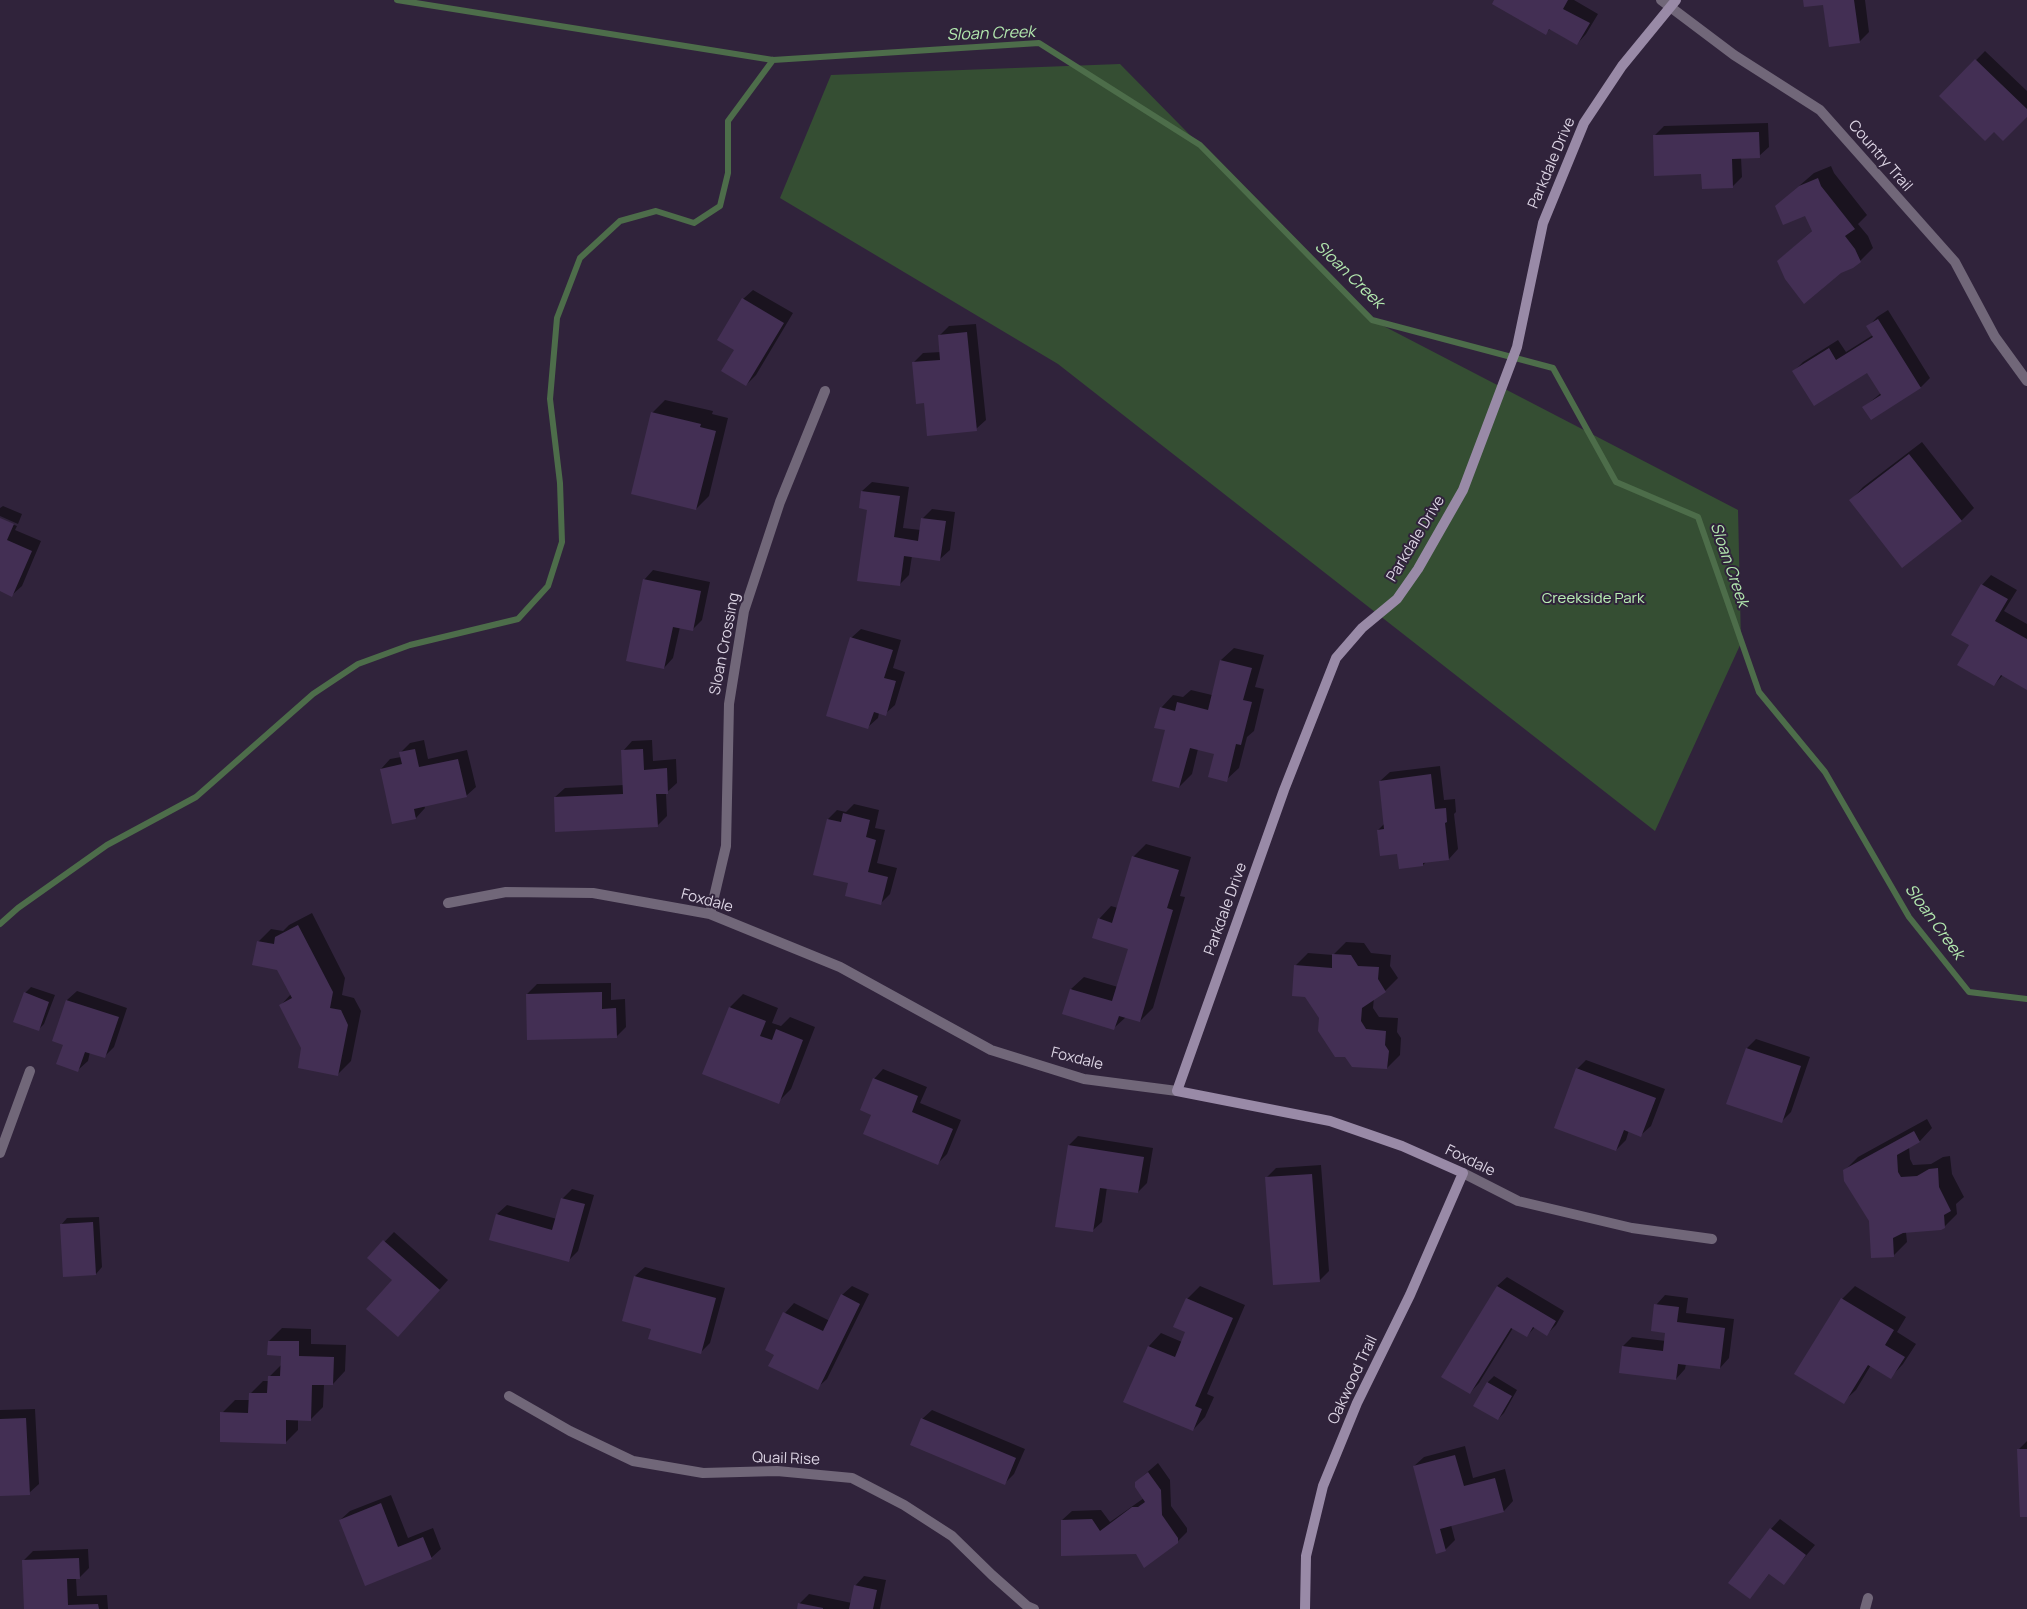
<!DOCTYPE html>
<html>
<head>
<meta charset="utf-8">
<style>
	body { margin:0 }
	canvas { display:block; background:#30233b }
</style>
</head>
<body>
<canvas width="2027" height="1609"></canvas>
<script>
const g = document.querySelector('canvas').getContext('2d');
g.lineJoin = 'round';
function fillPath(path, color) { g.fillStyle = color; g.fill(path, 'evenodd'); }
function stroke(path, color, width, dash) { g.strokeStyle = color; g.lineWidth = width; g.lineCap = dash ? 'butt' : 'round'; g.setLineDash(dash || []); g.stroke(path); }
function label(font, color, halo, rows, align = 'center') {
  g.font = font + ' Manrope,sans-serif'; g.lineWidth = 4; g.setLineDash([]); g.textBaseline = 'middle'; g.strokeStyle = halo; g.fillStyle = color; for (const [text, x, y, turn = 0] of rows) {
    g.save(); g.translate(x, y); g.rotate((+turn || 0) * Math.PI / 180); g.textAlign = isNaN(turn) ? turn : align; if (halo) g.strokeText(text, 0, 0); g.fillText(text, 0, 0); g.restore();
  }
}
const green = new Path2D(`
	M1120 64 1372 320 1738 510 1741 643 1655 831 1058 364 780 198 831 75Z`);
const shadow = new Path2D(`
	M1496 0H1574L1598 14 1586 34 1577 44 1550 29 1546 33Z
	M1805 0H1865L1869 32 1859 42 1824 4Z
	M1985 51 2027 91V115L1994 130 1941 96Z
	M1768 123 1769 147 1759 156 1741 157 1742 177 1732 187 1702 173 1654 136 1664 126Z
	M1831 166 1834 173 1867 215 1858 224 1868 236 1873 248 1860 261H1778L1813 230 1806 214 1776 206 1814 173Z
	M753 290 793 313 756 375 746 385 743 299Z
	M1888 310 1930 378 1921 387 1871 418 1864 407 1881 393 1867 371H1794L1803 362 1838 340 1846 352 1873 335 1868 327 1877 317Z
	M976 324 986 420 976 429 925 402 913 363 923 353 941 352 939 336 949 326Z
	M665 400 713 411 712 414 728 418 709 496 696 509 652 413Z
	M1922 442 1974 508 1961 521 1851 500 1863 487Z
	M872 482 909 487 903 528 921 530 922 519 932 509 955 512 950 550 940 559 912 556 909 575 899 585 862 491Z
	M3 506 22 514 18 524 0 516V508Z
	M0 519 17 526 15 530 41 541 22 586 12 595 0 590Z
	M653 570 710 582 702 620 693 629 680 627 673 658 664 668 644 580Z
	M1991 575 2017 590 2004 611 2027 624V689L2003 675 1994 685 1970 644 1982 585Z
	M861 629 901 640 893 668 905 672 895 705 885 714 879 713 878 718 868 727 851 638Z
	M1234 648 1264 655 1255 687 1264 689 1254 731 1247 737 1239 768 1226 780 1215 753 1198 749 1192 774 1179 787 1161 708 1173 695 1183 697 1191 690 1212 695 1221 660Z
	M424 740 428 759 467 750 476 787 466 796 424 805 425 808 416 818 381 769 390 759 401 757 400 753 410 743Z
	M652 740 653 761 676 759 677 783 666 793 667 816 657 826 555 797 565 788 624 785 623 751 632 741Z
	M1440 766 1444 800 1455 799 1456 812 1454 814 1458 849 1449 859 1427 861 1423 865 1399 852 1378 830 1385 823 1380 781 1390 772Z
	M854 804 879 810 875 828 885 830 877 863 897 868 890 894 881 903 850 882 828 819 837 810 846 812Z
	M1146 844 1191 857 1180 896 1185 897 1153 1008 1140 1021 1126 1017 1114 1028 1071 989 1084 977 1118 987 1129 948 1099 919 1111 906 1118 908 1133 857Z
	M312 913 345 978 342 995 354 998 361 1011 351 1061 338 1074 303 1048 281 1005 291 994 278 969 258 942 271 929 283 931 289 925Z
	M1346 942 1364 943 1371 953 1391 955 1390 966 1398 978 1385 991 1374 998 1373 1008 1379 1017 1398 1018 1397 1032 1401 1038 1400 1055 1387 1068 1320 1017 1295 966 1308 953 1333 955Z
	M611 983V1000L625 999 626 1027 616 1037 527 994 537 984Z
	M31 987 55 995 44 1024 38 1030 25 993Z
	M77 991 127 1008 114 1047 104 1057 90 1052 88 1061 78 1070 65 1044 54 1040 67 1000Z
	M743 994 778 1008 772 1023 781 1026 790 1017 815 1027 791 1089 778 1102 730 1007Z
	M1756 1039 1810 1057 1791 1112 1781 1122 1747 1048Z
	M1586 1060 1665 1089 1651 1126 1641 1135 1629 1130 1626 1140 1616 1150 1577 1069Z
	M883 1069 927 1087 920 1103 961 1120 947 1154 938 1163 872 1114 874 1079Z
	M1927 1119 1932 1128 1920 1141 1909 1147 1910 1159 1913 1165 1931 1164 1943 1157 1950 1156 1952 1174 1964 1197 1956 1204 1957 1214 1944 1227 1906 1232 1907 1242 1894 1255 1870 1221 1845 1170 1858 1157Z
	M1078 1136 1153 1148 1147 1183 1138 1192 1107 1187 1102 1222 1092 1231 1069 1145Z
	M1321 1165 1329 1271 1319 1281 1267 1177 1276 1168Z
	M572 1189 594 1195 578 1251 568 1261 497 1214 507 1205 557 1219 562 1199Z
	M99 1217 102 1267 96 1274 61 1225 67 1218Z
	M394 1232 448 1280 407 1326 394 1280 369 1258Z
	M645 1267 725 1288 710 1343 701 1352 653 1328 635 1276Z
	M1507 1277 1564 1311 1556 1325 1547 1334 1535 1327 1527 1336 1513 1328 1479 1383 1470 1393 1497 1286Z
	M852 1286 869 1294 827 1379 817 1388 776 1354 785 1313 794 1303 830 1321 842 1295Z
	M1200 1286 1245 1305 1207 1394 1214 1397 1205 1417 1193 1430 1125 1401 1149 1346 1161 1333 1182 1342 1187 1331V1299Z
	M1855 1286 1906 1317 1897 1332 1916 1344 1903 1364 1891 1377 1871 1365 1856 1390 1843 1402 1842 1299Z
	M1665 1295 1688 1298 1686 1313 1734 1319 1729 1358 1720 1368 1686 1364 1685 1369 1676 1379 1623 1346 1632 1337 1666 1341 1667 1332 1656 1305Z
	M282 1328 311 1329V1344L346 1345 345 1371 333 1384H324L323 1407 310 1420H298V1430L285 1443 222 1413 235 1400H250V1394L263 1381H269V1377L282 1364V1354L269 1341Z
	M1494 1376 1517 1390 1504 1413 1498 1419 1475 1406 1488 1382Z
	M35 1409 39 1484 29 1493 0 1495V1410Z
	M932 1410 1025 1449 1014 1474 1005 1483 922 1419Z
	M2027 1441V1516L2018 1450Z
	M1465 1446 1473 1478 1505 1469 1513 1501 1504 1511 1451 1525 1455 1540 1445 1550 1414 1466 1424 1457Z
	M1158 1463 1170 1480 1171 1506 1187 1528V1532L1177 1542 1136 1553 1062 1520 1072 1511 1101 1510 1110 1522 1144 1498 1136 1482Z
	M391 1495 408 1538 433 1528 441 1549 431 1558 365 1584 340 1520 350 1511Z
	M1780 1519 1815 1545 1783 1583 1770 1573 1750 1598 1771 1529Z
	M88 1549 89 1568 79 1578H76L77 1596 107 1595 108 1609H25L24 1560 33 1551Z
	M864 1576 886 1580 880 1609H798L799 1604 809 1594 852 1603 855 1586Z`);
const stream = new Path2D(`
	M397 0 773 60 1039 43 1200 145 1372 320 1553 368 1616 482 1698 517 1759 692 1825 772 1909 917 1969 992 2027 999
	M0 924 18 908 107 845 196 797 313 694 358 664 410 645 518 619 548 586 562 542 560 483 550 399 557 318 580 258 620 221 656 211 694 223 720 206 728 173V121L773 60`);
const building = new Path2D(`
	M1494 0H1568L1563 9 1590 23 1577 45 1549 29 1546 35 1492 4Z
	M1803 0H1854L1860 43 1829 47 1823 5 1804 7Z
	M1975 59 2027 109V117L2003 141 1994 132 1985 141 1939 96Z
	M1759 132 1760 158 1732 159 1733 188 1702 189 1701 174 1654 176 1653 135Z
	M1818 178 1821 186 1855 229 1845 236 1855 249 1861 262 1853 268 1841 273 1804 304 1785 279 1777 261 1812 231 1805 216 1783 225 1775 206 1799 186Z
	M742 298 784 323 746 386 721 371 734 350 717 340Z
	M1878 319 1921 388 1871 420 1862 407 1881 395 1867 373 1814 406 1792 371 1829 348 1836 360 1873 337 1866 326Z
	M967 332 977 431 927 436 924 403 916 404 912 362 940 360 938 335Z
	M651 412 701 424 700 427 716 431 696 510 631 494Z
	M1909 454 1962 521 1902 568 1849 500Z
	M861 491 900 496 894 537 918 541 921 518 946 521 940 561 904 556 900 586 857 581 867 510 859 508Z
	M0 518 14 524 7 540 32 551 12 597 0 591Z
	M643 579 701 591 693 631 673 627 664 669 626 661Z
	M1981 584 2008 599 1995 621 2027 639V690L2001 675 1994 686 1957 665 1969 645 1951 635Z
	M850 637 893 650 884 678 896 681 886 716 874 712 868 729 826 716Z
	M1220 660 1252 668 1243 700 1252 702 1241 745 1236 744 1227 782 1208 777 1214 754 1190 748 1179 788 1152 781 1165 730 1154 728 1160 707 1175 711 1177 702 1208 710Z
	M415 749 419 767 458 759 467 797 414 809 416 819 392 824 380 769 402 764 399 752Z
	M643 749 644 770 667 768 668 794H656L658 827 555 832 554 797 623 794 621 750Z
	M1431 774 1435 809 1446 808 1447 822 1445 823 1449 860 1423 863V866L1399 869 1397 854 1380 856 1377 830 1384 829 1379 781Z
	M843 813 870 820 866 837 876 840 868 872 888 877 881 905 845 896 848 883 813 875 827 819 841 822Z
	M1132 856 1179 870 1167 908 1173 910 1140 1022 1119 1016 1114 1030 1062 1014 1070 989 1112 1001 1128 949 1092 938 1098 918 1112 923Z
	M298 925 333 992 330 1008 341 1010 348 1025 338 1076 298 1068 301 1048 279 1005 292 998 277 970 252 965 257 941 274 944 275 937Z
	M1332 954 1351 955 1358 966 1379 967 1378 979 1386 992 1362 1008 1361 1021 1366 1029 1386 1031 1385 1045 1389 1051 1387 1069 1352 1067 1345 1057H1335L1318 1031 1319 1018 1305 997 1292 996 1294 965 1332 968Z
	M24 992 49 1002 39 1031 13 1022Z
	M602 992V1009L616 1008 617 1038 527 1040 526 994Z
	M66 1000 119 1017 105 1058 85 1052 78 1072 56 1064 63 1045 52 1041Z
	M729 1007 766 1021 760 1036 772 1040 776 1029 803 1040 779 1104 702 1074Z
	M1746 1048 1801 1066 1782 1123 1726 1104Z
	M1576 1068 1656 1098 1641 1137 1624 1130 1616 1151 1554 1128Z
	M873 1078 918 1096 912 1112 953 1129 938 1165 863 1134 871 1115 860 1110Z
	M1914 1131 1920 1142 1897 1155 1898 1172 1901 1177 1917 1176 1929 1169 1938 1168 1939 1187 1951 1211 1944 1215 1945 1228 1941 1230 1903 1233 1893 1238 1894 1257 1871 1258 1869 1221 1844 1181 1843 1170Z
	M1068 1145 1144 1157 1138 1193 1100 1188 1093 1232 1055 1227Z
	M1312 1174 1320 1282 1273 1285 1265 1177Z
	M561 1198 585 1204 569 1262 489 1240 496 1214 552 1230Z
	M93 1222 96 1275 63 1277 60 1224Z
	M383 1240 440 1290 398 1337 366 1309 392 1280 367 1258Z
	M634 1276 716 1298 701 1354 648 1339 651 1329 622 1321Z
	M1497 1286 1556 1321 1547 1336 1533 1327 1527 1337 1511 1328 1470 1394 1441 1377Z
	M841 1294 860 1304 818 1390 768 1366 774 1355 765 1350 783 1312 823 1331Z
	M1186 1298 1233 1318 1195 1406 1202 1409 1193 1431 1123 1402 1148 1346 1175 1357 1185 1332 1173 1327Z
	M1841 1298 1894 1330 1885 1345 1905 1357 1891 1379 1868 1365 1844 1404 1794 1374Z
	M1654 1304 1679 1307 1677 1322 1725 1328 1720 1369 1678 1364 1676 1380 1619 1373 1622 1346 1663 1351 1665 1333 1651 1331Z
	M268 1341H299V1356L334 1357 333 1385H312L311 1421 286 1420V1444L220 1442V1412L248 1413 249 1393H267L268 1376H280L281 1356 267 1355Z
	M1487 1382 1512 1396 1498 1420 1473 1406Z
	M26 1418 30 1495 0 1496V1419Z
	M921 1418 1016 1458 1005 1485 910 1445Z
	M2017 1449H2027V1517H2020Z
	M1455 1455 1464 1486 1495 1478 1504 1512 1440 1529 1446 1551 1436 1554 1413 1466Z
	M1148 1472 1161 1490 1162 1515 1178 1538V1543L1144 1568 1136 1554 1061 1556V1520L1092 1519 1100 1531 1132 1507H1138L1145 1502 1135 1487V1482Z
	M381 1503 398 1547 423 1537 432 1559 365 1586 339 1520Z
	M1770 1528 1806 1555 1784 1585 1769 1574 1750 1599 1728 1583Z
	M79 1558 80 1579H67L68 1605 98 1604 99 1609H24L22 1560Z
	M854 1585 877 1590 873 1609H849Z
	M798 1603 823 1608V1609H797Z`);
const street = new Path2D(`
	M1661 0 1734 55 1820 110 1955 262 1995 337 2027 381
	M448 903 506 892 593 893 710 914 840 967 991 1050 1084 1079 1177 1091
	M710 914 726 846 729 704 744 611 780 502 825 391
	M0 1153 30 1071
	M1463 1173 1518 1201 1632 1228 1712 1239
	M509 1396 570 1431 633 1461 703 1473 777 1471 852 1478 904 1505 952 1536 992 1575 1027 1606 1034 1609
	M1865 1609 1868 1598`);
const secondary = new Path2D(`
	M1305 1609 1306 1556 1323 1486 1357 1403 1410 1295 1463 1173 1402 1146 1330 1121 1177 1091 1284 790 1336 658 1362 628 1397 599 1418 569 1463 490 1517 347 1543 223 1584 123 1622 66 1676 0`);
const streetNames = [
	["Country Trail",1880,156,49],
	["Parkdale Drive",1552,163,-67],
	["Parkdale Drive",1416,539,-59],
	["Sloan Crossing",725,644,-79],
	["Foxdale",707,901,15],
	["Parkdale Drive",1226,909,-70],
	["Foxdale",1077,1059,14],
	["Foxdale",1470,1161,26],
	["Oakwood Trail",1353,1380,-65],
	["Quail Rise",786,1459,2]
];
const parkNames = [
	["Creekside Park",1593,599]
];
const waterNames = [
	["Sloan Creek",991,34,-2],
	["Sloan Creek",1349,275,44],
	["Sloan Creek",1729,565,71],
	["Sloan Creek",1934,922,54]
];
fillPath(green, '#354e33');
fillPath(shadow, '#0007');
stroke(stream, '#4d6d4a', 6);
fillPath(building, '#432f54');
stroke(street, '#716779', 10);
stroke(secondary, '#998aa7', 10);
label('15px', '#dbd3e3', '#30233b', streetNames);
label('15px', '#b9efb4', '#30233b', parkNames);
label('italic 16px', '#b3e9af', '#30233b', waterNames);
</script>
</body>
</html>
